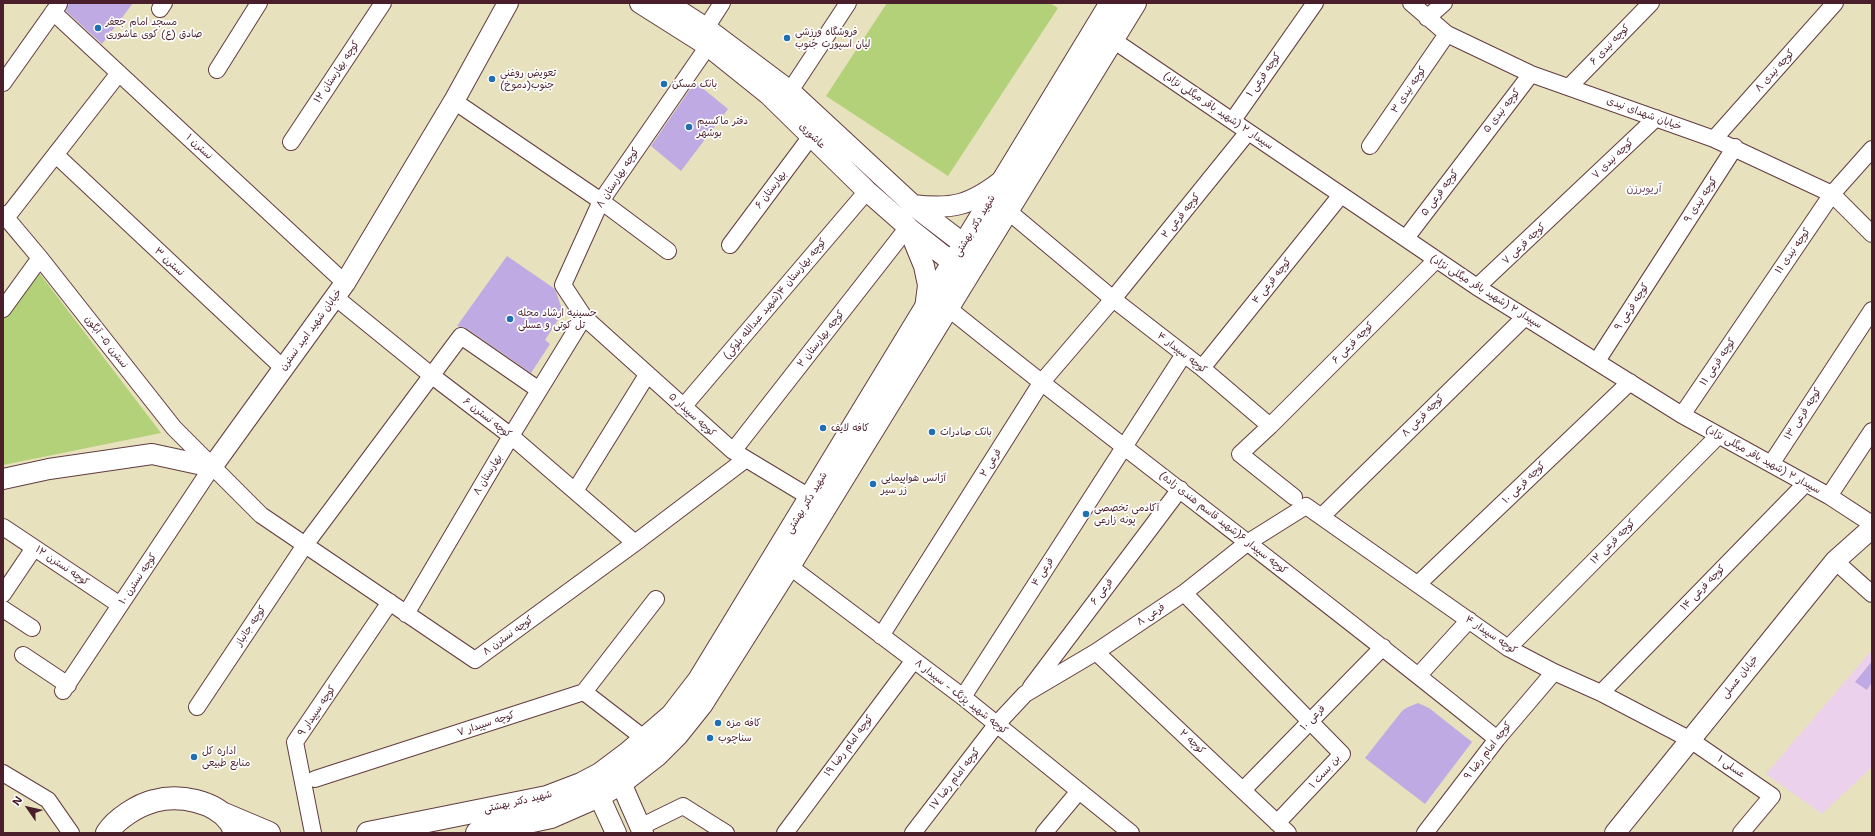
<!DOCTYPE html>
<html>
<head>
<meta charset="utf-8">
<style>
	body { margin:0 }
	#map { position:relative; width:1875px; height:836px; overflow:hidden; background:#e7e1bd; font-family:"Shantell Sans",sans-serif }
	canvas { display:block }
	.frame { position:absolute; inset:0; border:4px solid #4a1f2b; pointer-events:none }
	.north { position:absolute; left:8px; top:788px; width:40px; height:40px; -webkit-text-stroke:3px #fff; paint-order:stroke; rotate:304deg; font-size:11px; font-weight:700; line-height:16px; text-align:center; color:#4a1f2b }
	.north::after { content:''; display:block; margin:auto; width:14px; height:18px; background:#4a1f2b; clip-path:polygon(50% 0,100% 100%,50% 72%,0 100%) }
</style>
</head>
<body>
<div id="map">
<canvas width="1875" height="836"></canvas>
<div class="frame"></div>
<div class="north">N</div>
</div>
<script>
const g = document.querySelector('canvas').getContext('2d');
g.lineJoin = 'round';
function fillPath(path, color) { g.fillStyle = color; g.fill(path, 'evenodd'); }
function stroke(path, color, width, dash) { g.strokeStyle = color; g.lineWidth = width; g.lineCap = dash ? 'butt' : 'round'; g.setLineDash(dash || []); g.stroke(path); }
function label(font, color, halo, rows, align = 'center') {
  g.font = font + ' "Shantell Sans","Playpen Sans Arabic",sans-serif'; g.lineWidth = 3.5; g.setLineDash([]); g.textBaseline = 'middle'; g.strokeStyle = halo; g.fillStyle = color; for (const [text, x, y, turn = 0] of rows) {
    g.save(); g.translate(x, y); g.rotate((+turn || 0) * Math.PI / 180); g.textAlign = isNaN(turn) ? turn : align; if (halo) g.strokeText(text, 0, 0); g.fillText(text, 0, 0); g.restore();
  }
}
const built = new Path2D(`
	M1872 650V767L1822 814 1766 774Z`);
const green = new Path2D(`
	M887 3H1050L1058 8 948 176 826 96Z
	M37 270 161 433 3 465V317Z`);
const building = new Path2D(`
	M69 3H133L102 44 66 11Z
	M695 82 728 109 681 171 651 146Z
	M507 256 555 289 563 312 545 340 550 344 531 373 466 328 457 326Z
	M1872 661V682L1867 690 1855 682Z
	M1418 703 1429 708 1472 742 1425 804 1365 758 1402 711 1406 708Z`);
const minor = new Path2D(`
	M1411 3 1447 34 1531 74 1714 139 1832 194 1872 234
	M160 9 164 3
	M53 12 345 283
	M1427 18 1444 3
	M706 28 722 3
	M1113 40 1477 287 1682 415 1829 496 1872 524
	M708 46 601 201 563 285 584 317 733 451 811 498
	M217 70 259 3
	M3 83 59 4
	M1569 87 1651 3
	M790 91 848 3
	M454 101 601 201 668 251
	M1233 120 1315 3
	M1714 139 1835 3
	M291 142 383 3
	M1370 146 1447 34
	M56 155 283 368
	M1008 211 1113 299 1202 368 1270 426 1240 454 1294 497
	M3 214 40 258 174 428 261 515 475 660 635 543 746 459
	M6 218 119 73
	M1406 238 1531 74
	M730 245 812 135
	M1477 287 1656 118
	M335 297 431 375 511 436 635 543
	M948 308C1129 454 1316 592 1497 739
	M3 309 40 258
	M1597 361 1735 147
	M1202 368 1341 195
	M683 407 867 191
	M1682 415 1832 194 1872 149
	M1270 426 1436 260
	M733 451 908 227
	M1771 464 1872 310
	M575 491 647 375
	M1829 496 1872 431
	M1322 516 1525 317
	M3 527 120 605
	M1835 561 1872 594
	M789 566 963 697 1131 833
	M1418 584 1630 382
	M1184 593 1342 754 1277 823
	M3 594 34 548
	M3 609 32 628
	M406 614 511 436 584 317
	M881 636 1041 383 1113 299 1248 132
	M1508 648 1718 436
	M1096 652 1288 833
	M23 655 68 685
	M1419 675 1469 620
	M1031 687 1180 489
	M63 691 212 467
	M584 692 656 599
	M1601 693 1805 484
	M963 697 1184 354
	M197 707 305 545 461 336 539 390
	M3 773 48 800 71 833
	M315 779 584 692 645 739
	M1243 790 1383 647
	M640 827 683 806 726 833
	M313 833 295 742 390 602
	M785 833 914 660
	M913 833 996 725 1025 694 1096 652 1184 593 1247 543 1306 506 1508 648 1554 672 1601 693 1689 739 1772 796 1741 833
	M1044 833 1079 791
	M1425 833 1497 739 1554 672`);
const tertiary = new Path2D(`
	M640 3 708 46 769 95 867 191 908 227 924 266 928 285 925 309
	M667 3 706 28 790 91 913 205C953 210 971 205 1003 180
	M914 206 965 245 972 258
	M910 229 953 263H970
	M3 479 49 469 152 454 212 467 345 283 454 101 508 3
	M616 833 599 796 600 774 621 783 643 833
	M1615 833 1835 561 1872 528`);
const secondary = new Path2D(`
	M224 814 269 833
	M107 833C116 819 138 805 154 801 179 794 215 801 230 822 232 826 234 828 234 833
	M368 833 547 797 581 784 600 774 628 753 672 715 699 680 1111 3
	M477 833 551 817 599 796 621 783 657 755 677 735 701 705 789 566 1135 3`);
const markers = [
	[98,28,4,"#1f6fb2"],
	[787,38,4,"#1f6fb2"],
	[492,79,4,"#1f6fb2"],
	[664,84,4,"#1f6fb2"],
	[689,127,4,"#1f6fb2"],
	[510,319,4,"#1f6fb2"],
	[823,428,4,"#1f6fb2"],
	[932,432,4,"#1f6fb2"],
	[873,484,4,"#1f6fb2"],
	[1086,514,4,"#1f6fb2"],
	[718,723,4,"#1f6fb2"],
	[710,738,4,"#1f6fb2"],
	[194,757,4,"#1f6fb2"]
];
const poiNames = [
	["مسجد امام جعفر",106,22],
	["صادق (ع) کوی عاشوری",106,34],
	["فروشگاه ورزشی",795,32],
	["لیان اسپورت جنوب",795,44],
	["تعويض روغنی",500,73],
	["جنوب(دموخ)",500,85],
	["بانک مسکن",672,84],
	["دفتر ماکسیم",697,121],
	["بوشهر",697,133],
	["حسینیه ارشاد محله",518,313],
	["تل کوتی و عسلی",518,325],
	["کافه لایف",831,428],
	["بانک صادرات",940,432],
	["آژانس هواپیمایی",881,478],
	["زر سیر",881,490],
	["آکادمی تخصصی",1094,508],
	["پونه زارعی",1094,520],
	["کافه مزه",726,723],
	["سناچوب",718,738],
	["اداره کل",202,751],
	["منابع طبیعی",202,763]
];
const streetNames = [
	["کوچه نیدی ۶",1610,45,-46],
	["کوچه نیدی ۸",1775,71,-48],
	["کوچه بهارستان ۱۲",337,72,-56],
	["کوچه فرعی ۱",1264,75,-55],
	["کوچه نیدی ۳",1409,90,-56],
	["سپیدار ۲ (شهید باقر میگلی نژاد)",1218,111,34],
	["کوچه نیدی ۵",1502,111,-52],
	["خیابان شهدای نیدی",1644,114,20],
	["عاشوری",812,136,44],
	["نسترن ۱",199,147,43],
	["کوچه نیدی ۷",1613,159,-44],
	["کوچه بهارستان ۸",618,178,-57],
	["بهارستان ۶",771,190,-53],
	["کوچه فرعی ۵",1440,193,-53],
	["کوچه نیدی ۹",1701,200,-57],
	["کوچه فرعی ۲",1181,216,-51],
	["شهید دکتر بهشتی",975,226,-59],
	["کوچه فرعی ۷",1524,244,-43],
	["کوچه نیدی ۱۱",1793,251,-55],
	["نسترن ۳",169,262,43],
	["کوچه فرعی ۴",1272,281,-51],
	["سپیدار ۲ (شهید باقر میگلی نژاد)",1486,292,32],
	["کوچه بهارستان ۴(شهید عبدالله بلوکی)",775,299,-50],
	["کوچه فرعی ۹",1632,307,-57],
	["خیابان شهید امید نسترن",311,330,-54],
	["کوچه بهارستان ۲",821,339,-52],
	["نسترن ۵- آبگون",106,342,52],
	["کوچه فرعی ۶",1353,343,-45],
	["کوچه سپیدار ۴",1182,353,38],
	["کوچه فرعی ۱۱",1718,362,-56],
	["کوچه فرعی ۱۳",1803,414,-57],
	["کوچه سپیدار ۵",692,415,42],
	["کوچه فرعی ۸",1423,416,-45],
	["کوچه نسترن ۶",487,418,38],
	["سپیدار ۲ (شهید باقر میگلی نژاد)",1763,460,29],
	["فرعی ۲",991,463,-58],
	["بهارستان ۸",488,475,-59],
	["کوچه فرعی ۱۰",1524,483,-44],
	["شهید دکتر بهشتی",807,503,-59],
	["کوچه سپیدار ۶(شهید قاسم هندی زاده)",1223,523,38],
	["کوچه فرعی ۱۲",1613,542,-45],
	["کوچه نسترن ۱۲",62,566,34],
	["فرعی ۴",1043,572,-57],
	["کوچه نسترن ۱۰",138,579,-56],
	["کوچه فرعی ۱۴",1703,588,-46],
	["فرعی ۶",1102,592,-53],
	["فرعی ۸",1151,615,-34],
	["کوچه جانباز",251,626,-56],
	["کوچه سپیدار ۴",1491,635,34],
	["کوچه نسترن ۸",508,636,-36],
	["خیابان عسلی",1740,677,-51],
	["کوچه شهید پژنگ - سپیدار ۸",961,697,38],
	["کوچه سپیدار ۹",317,711,-56],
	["فرعی ۱۰",1313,718,-46],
	["کوچه سپیدار ۷",486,724,-18],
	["کوچه ۲",1192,742,43],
	["کوچه امام رضا ۱۹",849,746,-53],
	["کوچه امام رضا ۹",1488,751,-52],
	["عسلی ۱",1731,767,35],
	["بن بست ۱",1325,772,-48],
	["کوچه امام رضا ۱۷",955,779,-52],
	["شهید دکتر بهشتی",518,802,-13]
];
const neighbourhoodNames = [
	["آریو‌برزن",1644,189]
];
fillPath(built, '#ebd1eb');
fillPath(green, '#b3d178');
fillPath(building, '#bfaae3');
stroke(minor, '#623c41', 18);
stroke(tertiary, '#623c41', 22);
stroke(secondary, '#623c41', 24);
stroke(minor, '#fff', 16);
stroke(tertiary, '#fff', 20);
stroke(secondary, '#fff', 22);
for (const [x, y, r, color] of markers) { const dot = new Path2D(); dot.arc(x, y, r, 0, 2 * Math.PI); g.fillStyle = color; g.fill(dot); stroke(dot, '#fff', 1.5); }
label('10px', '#4a1f2b', '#fff', poiNames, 'left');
label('10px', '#4a1f2b', '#fff', streetNames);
label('11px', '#73506b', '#fff', neighbourhoodNames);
</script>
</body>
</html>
